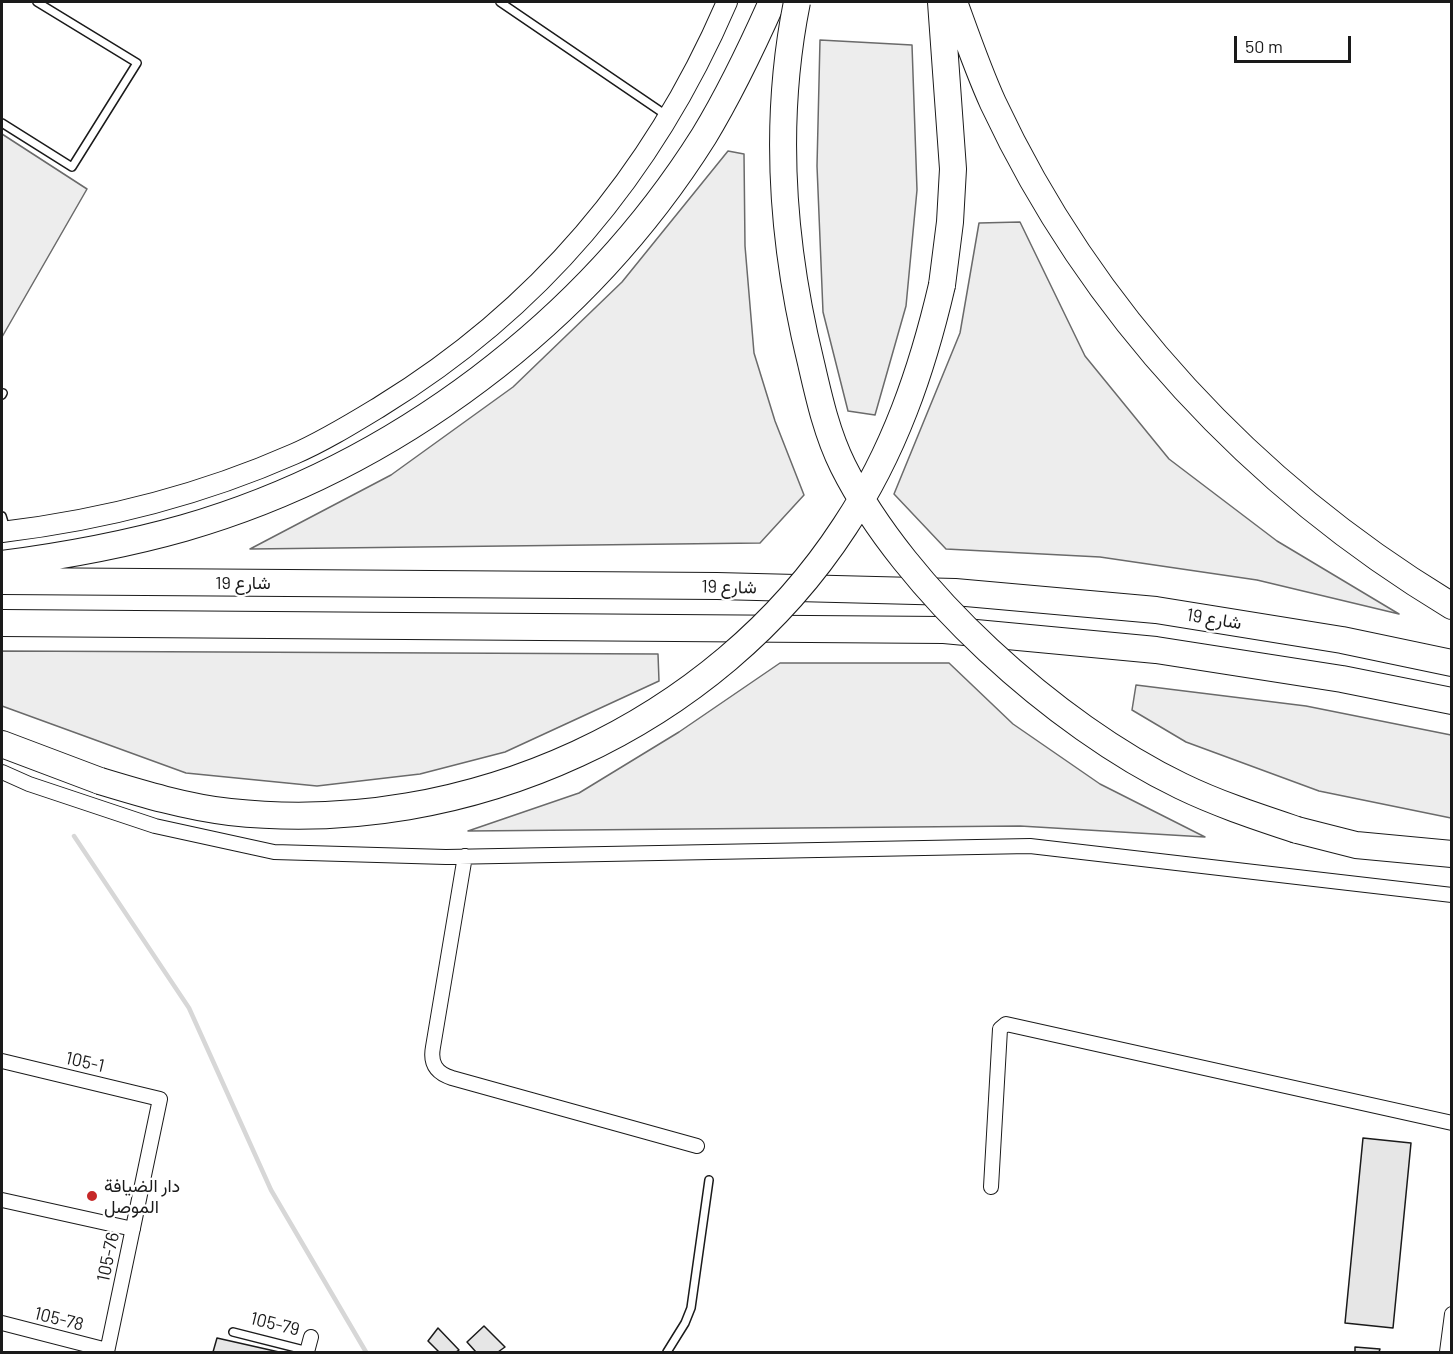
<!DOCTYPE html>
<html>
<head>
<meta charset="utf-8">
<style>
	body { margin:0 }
	#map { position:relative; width:1453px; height:1354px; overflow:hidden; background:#fff; font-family:Barlow,sans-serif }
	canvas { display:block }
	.frame { position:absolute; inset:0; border:3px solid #1a1a1a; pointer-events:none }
	.scale { position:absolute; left:1234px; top:36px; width:117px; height:27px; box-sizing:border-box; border:3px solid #1a1a1a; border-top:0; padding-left:8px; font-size:18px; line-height:21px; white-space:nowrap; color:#1a1a1a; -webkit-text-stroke:4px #fff; paint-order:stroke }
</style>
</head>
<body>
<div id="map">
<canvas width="1453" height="1354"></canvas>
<div class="frame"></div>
<div class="scale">50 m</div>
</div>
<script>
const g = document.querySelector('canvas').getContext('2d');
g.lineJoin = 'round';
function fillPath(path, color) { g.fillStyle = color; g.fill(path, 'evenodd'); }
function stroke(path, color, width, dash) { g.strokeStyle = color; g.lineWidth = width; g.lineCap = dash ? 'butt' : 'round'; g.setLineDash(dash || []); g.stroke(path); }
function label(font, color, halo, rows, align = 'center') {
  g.font = font + ' Barlow,Vazirmatn,sans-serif'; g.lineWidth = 4.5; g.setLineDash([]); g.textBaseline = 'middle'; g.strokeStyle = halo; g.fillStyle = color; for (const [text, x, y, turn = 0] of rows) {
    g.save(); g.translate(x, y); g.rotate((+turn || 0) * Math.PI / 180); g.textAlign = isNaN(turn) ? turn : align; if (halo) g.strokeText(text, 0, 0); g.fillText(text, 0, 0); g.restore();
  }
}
const built = new Path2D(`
	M820 40 912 45 917 190 906 306 875 415 848 411 823 312 817 166Z
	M2 134 87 189 2 337Z
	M728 151 744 154 745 246 754 353 775 421 804 495 760 543 250 549 391 475 513 387 622 282Z
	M1020 222 1085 356 1169 459 1277 541 1399 614 1257 580 1100 557 946 549 894 494 960 333 979 223Z
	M2 651 658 654 659 681 505 752 420 774 317 786 186 773 2 706Z
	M780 663H949L1013 724 1100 784 1205 837 1020 826 468 831 579 793 679 732Z
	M1136 685 1306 706 1451 735V818L1319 791 1186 742 1132 710Z`);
const stream = new Path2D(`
	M74 836 189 1008 271 1190 366 1352`);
const building = new Path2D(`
	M1363 1138 1411 1143 1393 1328 1345 1323Z
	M484 1326 505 1347 498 1352H476L467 1342Z
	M438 1328 459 1350 456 1352H439L428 1341Z
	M217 1338 279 1352H213Z
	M1355 1347 1380 1349 1379 1352H1355Z`);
const lane = new Path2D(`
	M500 2 666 115
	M2 123 72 167 137 63 37 2
	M2 395 3 393
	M2 516 6 529
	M233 1332 308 1351
	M667 1352 685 1323 691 1308 709 1180`);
const street = new Path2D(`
	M2 772 29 784 155 826 274 852 446 857 1030 846 1452 895
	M465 856 433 1047C430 1063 436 1073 452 1078L697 1146
	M2 1061 160 1099 107 1352
	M991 1187 1000 1029 1006 1024 1452 1123
	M2 1200 133 1229
	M2 1323 107 1350
	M307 1352 311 1337
	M1447 1352 1452 1314`);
const secondary = new Path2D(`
	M2 532C102 520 201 495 294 454 324 441 353 423 381 406 539 309 654 172 727 2`);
const highway = new Path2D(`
	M941 2 953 169 950 222 942 285
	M954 2C966 35 978 70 993 103 1091 313 1254 487 1452 606
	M2 564C63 556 124 545 184 528 395 467 587 322 704 136 730 93 752 47 772 2
	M2 581 717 586 955 592 1156 610 1342 640 1452 663
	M2 623 944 630 1156 650 1342 679 1452 701
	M2 744 100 781
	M1297 830 1356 845 1452 854`);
const highwayBridge = new Path2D(`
	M797 2C773 121 782 245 811 363 819 398 827 434 843 466 905 590 1056 726 1181 786 1218 804 1258 817 1297 830
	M100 781C143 794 186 807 230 812 467 838 715 726 845 526 894 452 922 371 942 285`);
const markers = [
	[92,1196,6,"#c62828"]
];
const streetNames = [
	["شارع 19",243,583],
	["شارع 19",729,587,1],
	["شارع 19",1214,619,9],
	["105-1",85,1062,13],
	["105-76",108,1257,-78],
	["105-78",59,1319,14],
	["105-79",275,1324,14]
];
const poiNames = [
	["دار الضيافة",104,1186],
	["الموصل",104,1207]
];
fillPath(built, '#ededed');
stroke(built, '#6a6a6a', 1.5);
stroke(stream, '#d7d7d7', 4.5);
fillPath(building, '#e6e6e6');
stroke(building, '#1a1a1a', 1.5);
stroke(lane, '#1a1a1a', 10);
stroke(street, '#1a1a1a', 16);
stroke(secondary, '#1a1a1a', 22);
stroke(highway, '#1a1a1a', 28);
stroke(lane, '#fff', 7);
stroke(street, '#fff', 14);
stroke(secondary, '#fff', 20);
stroke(highway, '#fff', 26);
stroke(highwayBridge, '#1a1a1a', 28, []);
stroke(highwayBridge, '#fff', 26);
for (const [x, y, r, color] of markers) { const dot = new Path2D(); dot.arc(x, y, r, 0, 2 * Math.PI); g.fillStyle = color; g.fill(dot); stroke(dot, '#fff', 2); }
label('18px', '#1a1a1a', '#fff', streetNames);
label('18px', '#1a1a1a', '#fff', poiNames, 'left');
</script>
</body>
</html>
